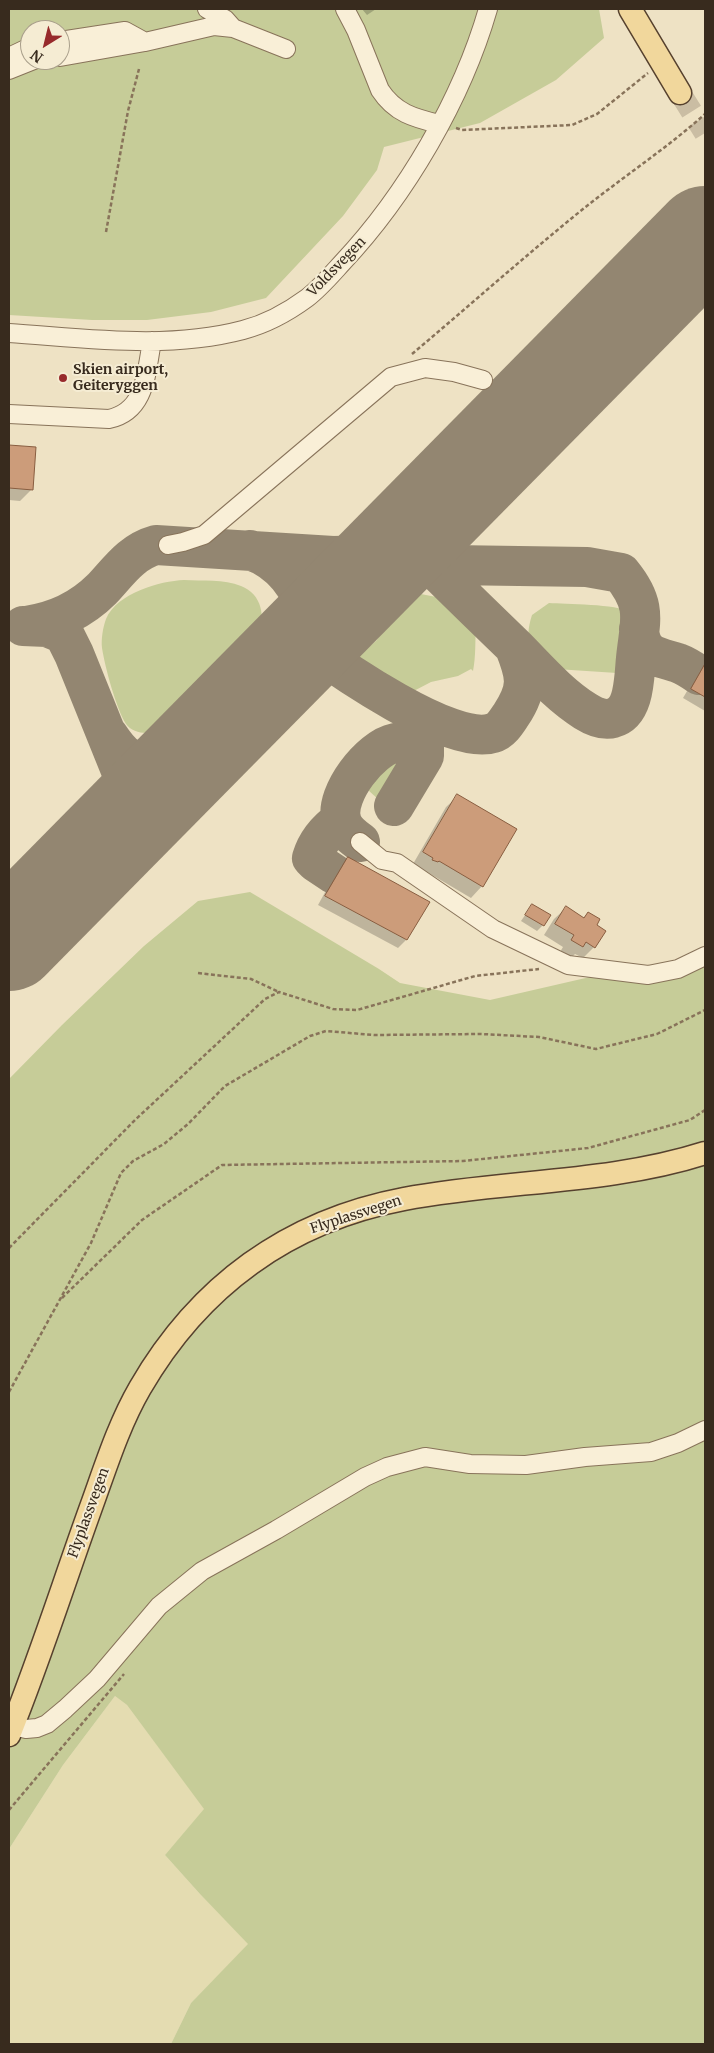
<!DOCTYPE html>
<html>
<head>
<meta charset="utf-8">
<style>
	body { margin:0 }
	#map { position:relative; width:714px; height:2053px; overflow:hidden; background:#eee2c4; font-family:Merriweather,serif }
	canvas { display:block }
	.frame { position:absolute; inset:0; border:10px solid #382b1e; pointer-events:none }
	.north { position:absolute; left:20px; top:20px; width:50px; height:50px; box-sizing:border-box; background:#f5ecd3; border:1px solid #a99f8b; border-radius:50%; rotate:216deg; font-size:14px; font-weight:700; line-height:20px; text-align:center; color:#382b1e }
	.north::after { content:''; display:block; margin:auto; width:18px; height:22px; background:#972a2b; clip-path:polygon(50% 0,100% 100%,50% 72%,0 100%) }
</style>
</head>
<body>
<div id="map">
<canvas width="714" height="2053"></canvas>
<div class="frame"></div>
<div class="north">N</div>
</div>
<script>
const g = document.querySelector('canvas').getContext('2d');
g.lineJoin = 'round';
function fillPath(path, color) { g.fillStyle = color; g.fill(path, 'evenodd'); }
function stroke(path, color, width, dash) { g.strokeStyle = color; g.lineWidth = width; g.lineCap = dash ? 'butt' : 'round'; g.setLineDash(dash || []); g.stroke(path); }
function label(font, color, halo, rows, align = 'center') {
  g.font = font + ' Merriweather,serif'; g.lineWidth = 4; g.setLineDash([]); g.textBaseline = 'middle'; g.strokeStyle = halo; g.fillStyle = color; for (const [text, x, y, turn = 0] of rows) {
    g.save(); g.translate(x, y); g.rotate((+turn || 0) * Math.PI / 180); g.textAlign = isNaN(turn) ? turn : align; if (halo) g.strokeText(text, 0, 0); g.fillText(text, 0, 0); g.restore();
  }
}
const farmland = new Path2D(`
	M115 1696 127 1705 205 1809 165 1855 200 1894 249 1944 191 2003 171 2044H9V1849L63 1765Z`);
const green = new Path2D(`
	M9 9H599L604 38 556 80 480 123 384 147 377 170 343 216 266 298 211 312 147 320H92L9 315ZM30 30H60V60H30Z
	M184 580C202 581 224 579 241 586 262 594 266 617 258 637 251 652 209 688 195 702 188 710 180 720 171 726 165 731 154 734 146 733 139 733 130 730 126 724 116 708 105 667 102 648 101 639 103 627 106 619 117 593 160 581 184 580Z
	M412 591C425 597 440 595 452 602 461 607 468 618 476 625 475 640 476 657 473 671L471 669 458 676 431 682 408 694 363 670V667L353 653 359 655 376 641Z
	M549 603C564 604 619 604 628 612L625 658 617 673 556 669C528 662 524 639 532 615Z
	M386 757 401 762 379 800 368 790 367 786 379 764Z
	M250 892 379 969 400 983 490 1000 603 974 705 962V2044H171L191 2003 248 1944 200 1894 165 1855 204 1809 127 1705 115 1696 63 1765 9 1849V1079L62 1025 144 946 198 901Z`);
const shadow = new Path2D(`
	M362 9H376L367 15Z
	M9 447 34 448 32 489 20 501 9 500Z
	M705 663V711L683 698 700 669Z
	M458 796 482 886 471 898 427 872 425 873 422 871 423 870 413 864 446 807Z
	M348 858 406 940 398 948 318 905 339 867Z
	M532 905 543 925 537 931 521 921Z
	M566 908 583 918 588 913 595 925 594 947 583 958 575 954 571 958 560 952 563 947 544 935 554 919Z`);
const taxiway = new Path2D(`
	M250 550C279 560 304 587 306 619 306 627 305 635 304 642 338 667 452 747 493 733 501 731 507 721 511 715 529 688 526 676 515 648
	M23 626 47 627 64 634 74 654 122 773C128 803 116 826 99 849
	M26 626C55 622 81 610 102 589 119 571 131 552 156 545L333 556 410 554 421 558 428 562 451 565 587 567 621 573C648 606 640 620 636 658 634 677 635 712 613 718 603 721 593 716 585 711 558 694 537 669 515 647 486 619 457 591 428 562 418 546 420 536 426 518
	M639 629C641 656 656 656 678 663 686 666 692 670 699 675
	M108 735C114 744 120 753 129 758 154 772 184 755 205 742
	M360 842C352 836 343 830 341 819 335 794 370 748 395 743 404 741 413 743 422 745L424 747V756L394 806
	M334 874 316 862 312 858C317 841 327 830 341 820`);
const runway = new Path2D(`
	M9 941 705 236`);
const building = new Path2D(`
	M9 429V445L36 447 33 490 9 488Z
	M705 664V697L691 689Z
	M457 794 517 829 483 887 439 861 438 862 432 860 433 858 423 852Z
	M348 857 430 902 407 940 325 896Z
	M532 904 551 915 544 926 525 915Z
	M566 906 584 918 588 912 600 919 597 925 606 931 595 948 586 942 583 947 571 940 574 935 555 924Z`);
const majorTunnel = new Path2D(`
	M680 93 705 133`);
const path = new Path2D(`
	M456 128 462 130 572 125 597 114 648 73
	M106 232 128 111 139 69
	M412 354C469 306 525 256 583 209 623 177 667 148 705 114
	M198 973 251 979 279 992
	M9 1248 135 1120 265 999 279 992 333 1009 357 1010 475 976 539 969
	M62 1298 142 1220 222 1165 463 1161 588 1148 690 1120 705 1110
	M9 1392 91 1243 121 1173 133 1161 164 1144 188 1124 225 1086 310 1036 326 1031 374 1035 481 1034 539 1037 596 1049 657 1034 705 1010
	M9 1810 124 1674`);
const minor = new Path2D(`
	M207 9 225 19 233 28
	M345 9 356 30 380 90C395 113 414 118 439 124
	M60 41 125 31 145 42 214 26 233 28 286 49
	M9 57 30 47
	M60 57 145 42
	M9 70 34 60
	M9 333C85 338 167 350 243 330 266 324 288 312 307 298 320 288 331 275 342 263 406 195 462 99 488 9
	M9 414 109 419C146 411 146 373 152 341
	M168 545 183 542 204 535 391 377 425 368 454 372 483 380
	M360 842 382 860 397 863 493 929 568 965 648 975 678 969 705 956
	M13 1726 26 1729 37 1728 47 1724 65 1709 97 1679 159 1606 202 1571 276 1530 365 1477 387 1467 425 1457 470 1464 526 1465 585 1457 651 1452 678 1443 705 1430`);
const major = new Path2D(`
	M630 9 680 93
	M9 1735C39 1661 63 1585 90 1510 105 1469 118 1426 140 1388 199 1286 288 1221 404 1199 504 1180 608 1184 705 1153`);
const markers = [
	[63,378,5,"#972a2b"]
];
const streetNames = [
	["Voldsvegen",337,267,-46],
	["Flyplassvegen",356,1215,-18],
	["Flyplassvegen",89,1513,-70]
];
const poiNames = [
	["Skien airport,",73,370],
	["Geiteryggen",73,386]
];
fillPath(farmland, '#e4dcb1');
fillPath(green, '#c6cc98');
fillPath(shadow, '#0003');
stroke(taxiway, '#938671', 40);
stroke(runway, '#938671', 100);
fillPath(building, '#cc9c7a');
stroke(building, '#885d40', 1);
stroke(majorTunnel, '#cabda3', 22, [22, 11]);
stroke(minor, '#88735a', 20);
stroke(major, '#56412e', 25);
stroke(path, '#88735a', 2.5, [4, 2.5]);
stroke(minor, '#f9efd7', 18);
stroke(major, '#f1d79c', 22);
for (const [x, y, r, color] of markers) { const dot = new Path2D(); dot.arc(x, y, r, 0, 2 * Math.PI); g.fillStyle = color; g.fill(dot); stroke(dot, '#f5ecd3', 2); }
label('14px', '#382b1e', '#f5ecd3', streetNames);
label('bold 14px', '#382b1e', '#f5ecd3', poiNames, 'left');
</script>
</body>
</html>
